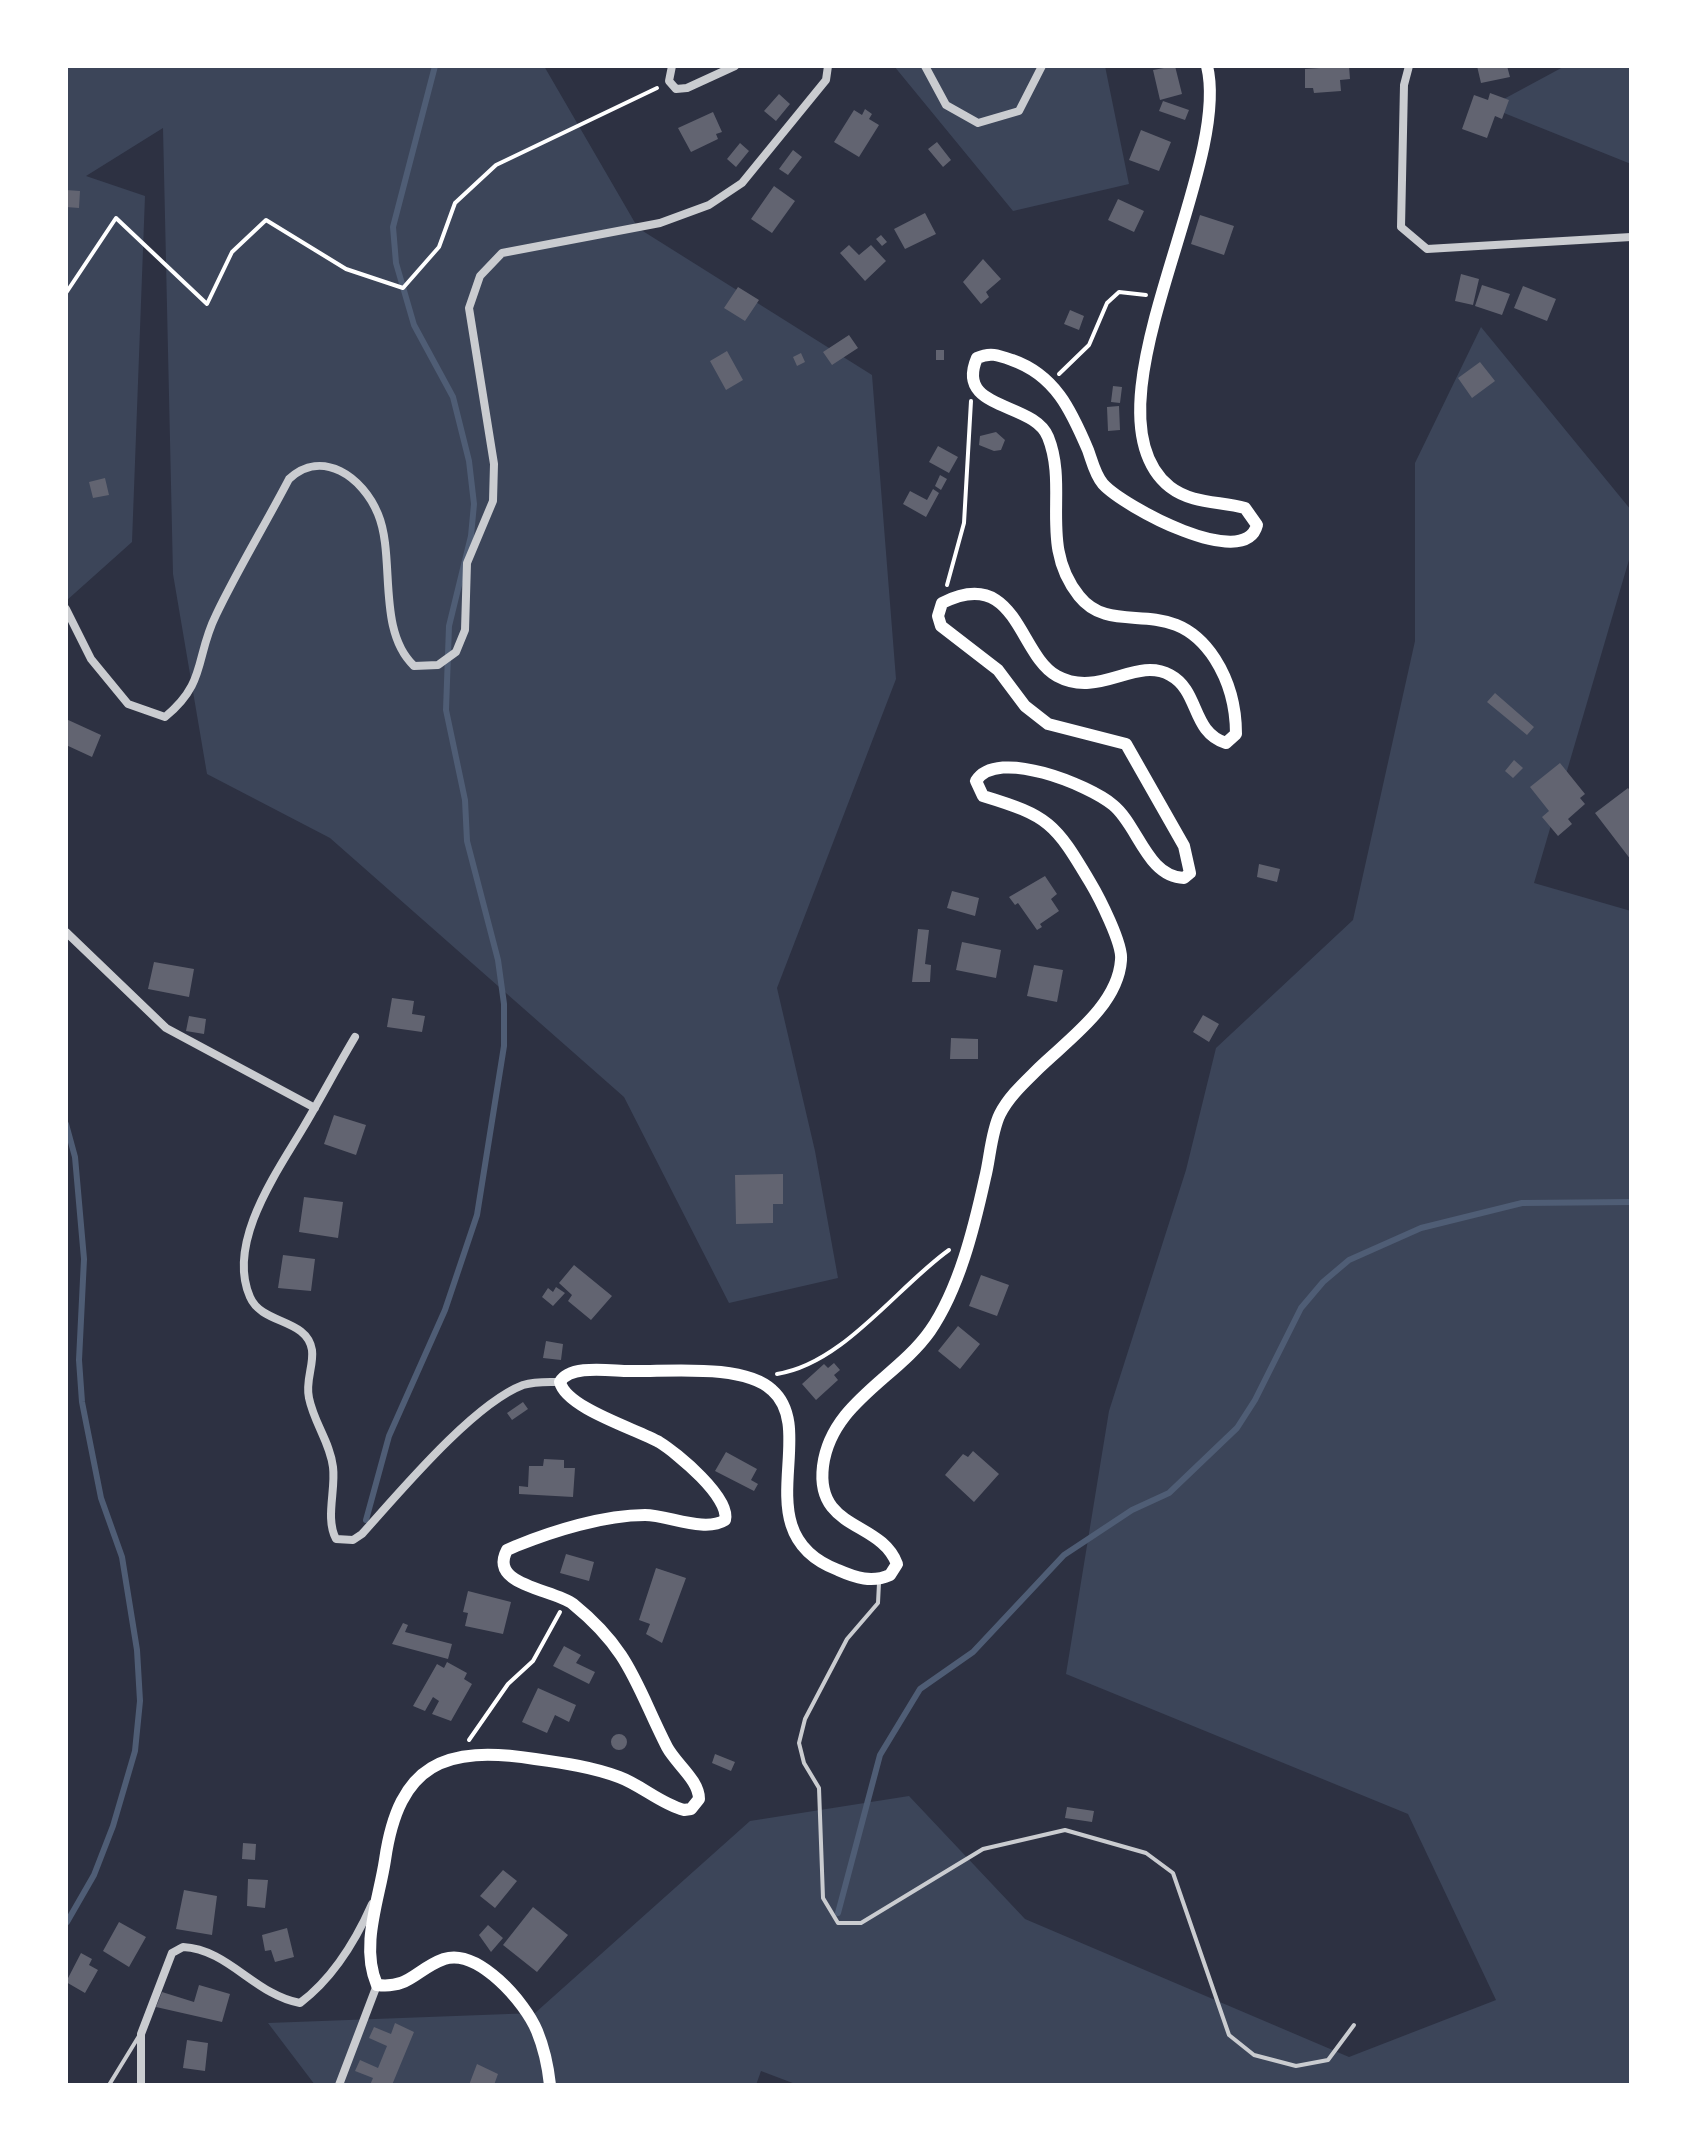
<!DOCTYPE html>
<html>
<head>
<meta charset="utf-8">
<style>
	body { margin:0 }
	#map { position:relative; width:1697px; height:2151px; overflow:hidden; background:#2d3142; font-family:Overpass,sans-serif }
	canvas { display:block }
	.frame { position:absolute; inset:0; border:68px solid #fff; pointer-events:none }
</style>
</head>
<body>
<div id="map">
<canvas width="1697" height="2151"></canvas>
<div class="frame"></div>
</div>
<script>
const g = document.querySelector('canvas').getContext('2d');
g.lineJoin = 'round';
function fillPath(path, color) { g.fillStyle = color; g.fill(path, 'evenodd'); }
function stroke(path, color, width, dash) { g.strokeStyle = color; g.lineWidth = width; g.lineCap = dash ? 'butt' : 'round'; g.setLineDash(dash || []); g.stroke(path); }
const green = new Path2D(`
	M66 66H544L638 228 872 375 896 679 777 988 815 1151 838 1278 729 1303 624 1097 330 838 207 774 173 574 163 128 86 176 145 196 132 542 66 601Z
	M894 66H1105L1129 184 1013 211Z
	M1565 66H1631V164L1489 107Z
	M1481 327 1631 510V553L1534 883 1631 911V2085H798L761 2071 756 2085H315L268 2023 535 2013 750 1821 909 1796 1025 1919 1349 2057 1496 2000 1408 1814 1066 1674 1109 1411 1186 1170 1216 1048 1353 920 1415 641V463Z`);
const stream = new Path2D(`
	M66 1124 75 1157 84 1259 79 1360 82 1402 101 1498 122 1557 137 1650 140 1701 135 1751 113 1826 94 1875 67 1922
	M366 1520 389 1436 445 1310 477 1215 504 1046V1004L498 960 467 841 465 800 446 710 449 626 471 536 474 504 469 461 453 397 414 325 396 263 393 227 435 66
	M838 1913 880 1755 920 1689 973 1652 1064 1555 1132 1510 1169 1493 1237 1428 1255 1400 1301 1308 1323 1282 1349 1260 1421 1228 1522 1203 1631 1202`);
const building = new Path2D(`
	M1175 66 1182 94 1160 100 1153 70Z
	M1349 66 1350 79 1340 80 1341 91 1314 93 1313 88H1305V69Z
	M1477 66H1507L1510 77 1481 83Z
	M1490 93 1509 100 1502 119 1495 116 1487 138 1462 129 1474 95 1488 100Z
	M779 94 790 104 776 121 764 111Z
	M1163 101 1189 110 1185 120 1159 111Z
	M865 109 872 114 869 119 879 125 859 157 834 142 854 110 862 115Z
	M713 112 722 132 716 134 718 139 691 152 678 128Z
	M1141 130 1171 142 1159 171 1129 160Z
	M937 142 951 160 943 167 928 149Z
	M740 143 749 151 736 167 727 159Z
	M793 150 802 157 788 175 779 169Z
	M774 186 795 201 772 233 751 219Z
	M66 190 80 191 79 208 66 207Z
	M1118 199 1144 211 1134 232 1108 220Z
	M925 213 936 234 905 249 894 229Z
	M1200 215 1234 226 1224 255 1191 244Z
	M881 235 887 242 882 246 876 239Z
	M849 245 859 255 871 245 886 261 865 281 840 253Z
	M983 259 1001 279 986 292 989 297 981 304 963 282Z
	M1461 274 1479 279 1473 305 1455 301Z
	M1482 285 1510 294 1502 315 1475 306Z
	M1523 286 1556 299 1547 321 1514 308Z
	M738 287 759 300 745 321 724 308Z
	M1070 310 1084 316 1079 330 1064 324Z
	M849 335 858 348 832 365 823 352Z
	M936 350H944V360H936Z
	M727 351 743 380 726 390 710 361Z
	M801 353 805 362 797 366 793 357Z
	M1480 362 1495 381 1472 398 1458 378Z
	M1113 386 1122 387 1120 403 1111 402Z
	M1119 406 1120 430 1108 431 1107 407Z
	M996 432 1005 440 1001 450 994 451 979 445 980 436Z
	M938 446 958 457 949 473 929 462Z
	M940 475 947 479 941 490 935 486Z
	M105 478 109 495 93 498 89 482Z
	M933 489 939 493 926 517 903 504 910 491 927 500Z
	M1495 693 1534 727 1527 735 1487 702Z
	M66 719 101 735 92 757 66 745Z
	M1514 760 1523 768 1513 778 1505 771Z
	M1560 763 1585 794 1580 798 1585 804 1568 819 1572 824 1558 836 1542 817 1549 811 1530 787Z
	M1628 788 1631 792V860L1595 813Z
	M1259 864 1280 869 1277 882 1257 877Z
	M1045 876 1057 894 1051 899 1059 911 1040 924 1042 927 1037 930 1018 903 1015 905 1009 897Z
	M952 891 979 898 975 916 947 908Z
	M918 929 929 930 925 964 931 965 930 982H912Z
	M962 942 1001 950 996 978 956 970Z
	M154 962 194 969 189 997 148 989Z
	M1034 965 1063 970 1057 1002 1027 996Z
	M392 998 414 1001 412 1014 425 1016 422 1032 387 1027Z
	M1203 1015 1219 1024 1209 1042 1193 1032Z
	M189 1016 206 1019 204 1034 186 1031Z
	M951 1038 978 1039V1059H950Z
	M334 1115 366 1125 356 1155 324 1144Z
	M783 1174V1204H773V1223L736 1224 735 1175Z
	M304 1197 343 1202 338 1238 299 1232Z
	M283 1255 315 1259 311 1291 278 1288Z
	M574 1265 612 1296 591 1320 568 1301 572 1295 559 1283Z
	M981 1275 1009 1285 997 1316 969 1306Z
	M556 1287 565 1293 553 1306 542 1297 548 1288 553 1292Z
	M958 1326 980 1344 960 1369 938 1351Z
	M546 1341 563 1344 561 1360 543 1358Z
	M834 1363 840 1370 834 1375 838 1380 816 1400 802 1384 824 1364 828 1368Z
	M523 1402 528 1409 512 1420 507 1413Z
	M973 1451 999 1474 974 1502 945 1475 963 1454 968 1457Z
	M726 1452 757 1469 751 1480 758 1484 754 1491 715 1471Z
	M544 1459 564 1460V1468H575L573 1497 519 1494V1486L528 1487 529 1466H543Z
	M566 1554 594 1562 589 1581 560 1573Z
	M656 1568 686 1578 662 1643 646 1634 650 1624 639 1620Z
	M468 1591 511 1602 503 1634 465 1626 468 1613 463 1612Z
	M403 1623 408 1625 405 1632 452 1644 448 1659 392 1644Z
	M564 1646 581 1655 576 1663 595 1672 589 1684 553 1666Z
	M447 1662 467 1673 464 1679 472 1684 451 1721 432 1714 439 1701 433 1697 425 1711 413 1706 437 1664 444 1668Z
	M538 1688 576 1705 569 1722 555 1715 547 1733 522 1722Z
	M611 1742a8 8 0 1 1 16 0a8 8 0 1 1-16 0Z
	M715 1754 735 1762 731 1771 712 1763Z
	M1067 1807 1094 1811 1092 1822 1065 1818Z
	M243 1843 256 1844 255 1860 242 1859Z
	M503 1870 517 1881 495 1908 480 1896Z
	M248 1879 268 1880 265 1908 247 1906Z
	M184 1890 217 1896 212 1935 176 1929Z
	M533 1907 568 1935 537 1972 503 1945Z
	M119 1922 146 1937 129 1967 103 1951Z
	M488 1925 503 1938 491 1952 479 1935Z
	M287 1928 294 1957 275 1962 271 1950 265 1951 262 1935Z
	M81 1953 92 1959 89 1965 98 1970 85 1993 66 1982Z
	M199 1985 230 1994 222 2022 156 2007 162 1992 194 2002Z
	M395 2023 414 2032 392 2085H370L373 2078 355 2071 360 2060 378 2068 387 2046 369 2038 374 2027 391 2034Z
	M187 2040 208 2043 205 2071 183 2068Z
	M477 2064 498 2074 494 2085H469Z`);
const path = new Path2D(`
	M66 293 116 218 207 304 232 252 266 220 346 269 403 288 439 247 455 203 496 165 657 88
	M1059 374 1089 345 1107 303 1119 292 1146 295
	M947 585 964 523 971 401
	M777 1374C843 1364 897 1287 949 1250
	M469 1740 508 1684 533 1661 560 1612`);
const service = new Path2D(`
	M879 1583 878 1603 847 1639 805 1719 799 1743 804 1763 819 1788 823 1898 838 1923H861L983 1849 1065 1830 1146 1853 1173 1873 1229 2035 1254 2055 1296 2066 1328 2060 1354 2025
	M109 2085 139 2036`);
const minor = new Path2D(`
	M672 66 669 81 676 89 687 88 735 66
	M925 66 946 105 978 123 1019 111 1042 66
	M1409 66 1404 85 1401 227 1427 249 1631 237
	M66 609 91 659 128 704 165 717C207 683 195 657 216 615 238 569 265 525 289 479 322 448 363 477 378 514 396 557 376 630 414 666L438 665 456 652 465 630 467 563 493 501 494 464 469 308 480 276 502 253 660 223 709 205 742 183 826 80 828 66
	M66 932 166 1028 315 1108
	M355 1037C337 1067 321 1098 303 1128 277 1172 226 1243 250 1297 262 1325 307 1318 312 1350 314 1366 305 1381 309 1398 314 1423 330 1442 333 1467 336 1490 325 1518 336 1539L353 1540 362 1534C399 1493 473 1404 523 1385 536 1381 547 1382 560 1382
	M141 2085V2034L172 1953 183 1947C228 1949 255 1995 300 2003 332 1979 356 1940 372 1904
	M339 2085 377 1985`);
const secondary = new Path2D(`
	M550 2085C548 2066 544 2048 537 2031 525 2002 478 1948 444 1959 416 1969 410 1989 377 1985 360 1946 379 1900 385 1860 399 1763 445 1745 535 1759 564 1763 592 1767 619 1777 641 1785 661 1804 684 1810L691 1809 699 1799C699 1780 676 1764 667 1747 636 1686 631 1651 573 1604 554 1589 488 1586 507 1550L516 1546C553 1531 604 1515 645 1515 668 1515 705 1533 725 1520 731 1498 677 1453 659 1442 636 1429 566 1408 560 1382 570 1364 611 1371 629 1371 667 1372 743 1363 772 1390 820 1432 743 1534 838 1570 856 1578 872 1583 890 1575L897 1564C881 1520 815 1531 823 1466 831 1403 897 1378 930 1331 959 1289 974 1228 985 1178 990 1159 991 1132 1000 1114 1009 1096 1025 1082 1039 1068 1069 1039 1118 1005 1121 960 1123 944 1099 897 1090 882 1055 823 1049 816 983 796L976 781C997 747 1089 785 1113 805 1138 825 1147 877 1184 878L1190 873 1184 846 1126 744 1048 724 1025 706 998 670 941 626 938 616 942 603C1017 565 1018 655 1057 676 1099 699 1136 656 1170 675 1200 691 1191 732 1226 743L1236 734C1236 708 1229 681 1215 659 1171 591 1114 640 1079 596 1038 545 1069 489 1048 437 1034 401 954 411 977 358 990 352 998 355 1012 360 1055 375 1071 410 1088 450 1092 461 1095 475 1103 484 1124 507 1245 572 1257 525L1245 508C1220 501 1192 504 1170 487 1077 413 1233 171 1207 66`);
fillPath(green, '#3c4559');
stroke(stream, '#4f5d75', 6);
fillPath(building, '#626471');
stroke(path, '#fff', 4);
stroke(service, '#caccd0', 4);
stroke(minor, '#caccd0', 8);
stroke(secondary, '#fff', 12);
</script>
</body>
</html>
